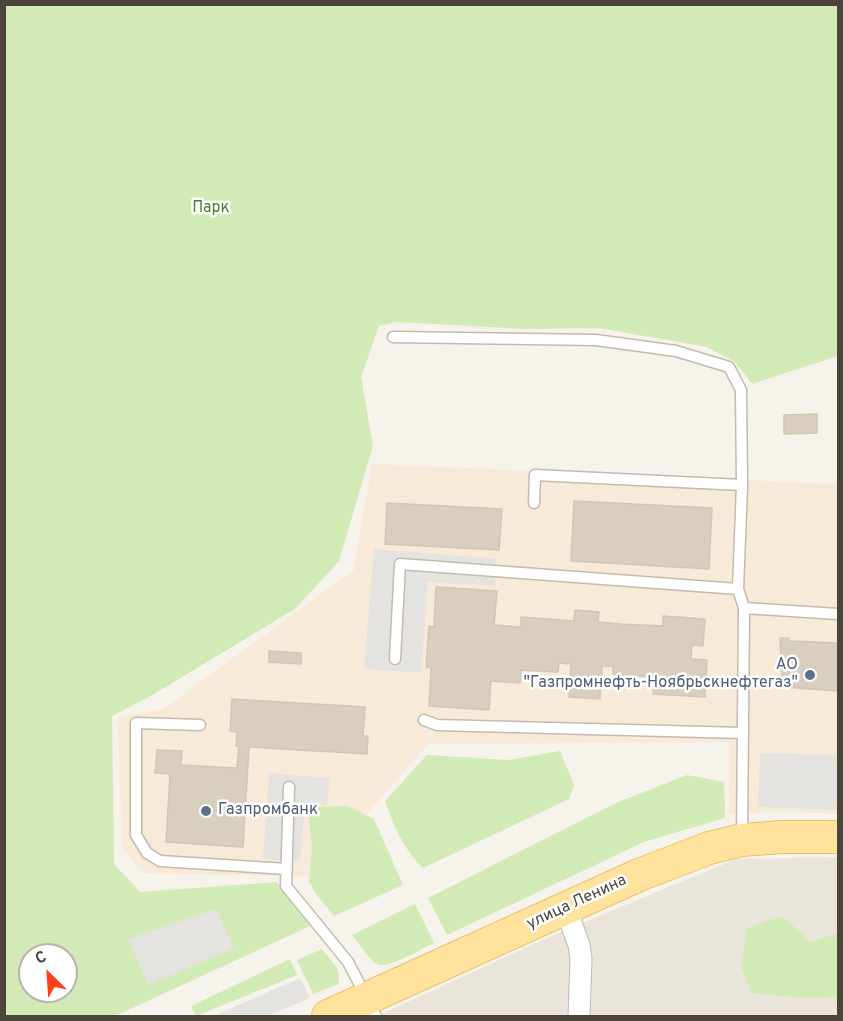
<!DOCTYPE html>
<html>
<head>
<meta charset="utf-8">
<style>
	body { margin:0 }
	#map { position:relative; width:843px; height:1021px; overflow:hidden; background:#f6f3ec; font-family:Overpass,sans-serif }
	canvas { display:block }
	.frame { position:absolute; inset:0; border:6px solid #4b4439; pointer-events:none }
	.north { position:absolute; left:18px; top:943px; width:60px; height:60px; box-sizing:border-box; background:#fff; border:2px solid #b7b4b0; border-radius:50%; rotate:335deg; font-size:16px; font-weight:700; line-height:24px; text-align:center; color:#4b4439 }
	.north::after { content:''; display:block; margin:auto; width:21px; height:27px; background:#fc3f1d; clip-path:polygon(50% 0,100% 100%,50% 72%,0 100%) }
</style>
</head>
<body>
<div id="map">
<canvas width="843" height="1021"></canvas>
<div class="frame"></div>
<div class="north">С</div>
</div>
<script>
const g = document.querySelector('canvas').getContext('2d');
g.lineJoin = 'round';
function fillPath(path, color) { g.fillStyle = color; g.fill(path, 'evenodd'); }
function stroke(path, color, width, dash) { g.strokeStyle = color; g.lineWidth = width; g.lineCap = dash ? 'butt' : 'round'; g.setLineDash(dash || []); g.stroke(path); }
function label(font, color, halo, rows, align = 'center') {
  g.font = font + ' Overpass,sans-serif'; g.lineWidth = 5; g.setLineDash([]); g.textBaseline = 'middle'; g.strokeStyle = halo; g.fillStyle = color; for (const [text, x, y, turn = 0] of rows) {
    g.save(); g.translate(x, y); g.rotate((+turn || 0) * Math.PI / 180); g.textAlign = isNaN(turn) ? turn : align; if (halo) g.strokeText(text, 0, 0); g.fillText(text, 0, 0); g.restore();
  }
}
const residential = new Path2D(`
	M838 857V1016H377L558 933 736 859Z`);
const commercial = new Path2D(`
	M372 464 838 484V814L782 811 729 815V742L428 744 312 877 143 873 122 847 118 717 163 709 354 570Z`);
const green = new Path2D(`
	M5 5H838V356L752 384 735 362 707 347 599 328 525 329 396 322 379 326 361 377 373 446 339 561 295 609 149 697 112 716 114 864 140 892 277 882 310 926 115 1016H5ZM30 955H66V991H30Z
	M560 751 574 785 569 799 423 868C403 849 394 826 385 801L427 755 508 760Z
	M687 775 724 782 725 818 644 842 447 935 428 898 616 803Z
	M348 806 374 819 403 885 334 916 316 894 309 881 312 849 308 807Z
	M415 904 434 943C423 948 387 970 377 964 367 958 359 943 352 935Z
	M782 916 811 942 838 933V997L805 998 751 993 741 966 747 928Z
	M322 949C330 961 343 968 338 984L313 994 297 960Z
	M290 959 297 975 196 1016 191 1006Z`);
const parking = new Path2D(`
	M374 549 497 559 495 586 428 582 421 673 364 669Z
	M760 753 838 755V810L758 807Z
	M269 773 330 778 327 805 305 803 300 862 263 859Z
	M216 909 234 948 148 985 128 939Z
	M300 978 310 998 268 1016H219L218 1014Z`);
const building = new Path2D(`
	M817 414V433L784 434V415Z
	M574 501 712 508 709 569 571 561Z
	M387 503 502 509 499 550 385 544Z
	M436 587 497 591 494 625 521 627V617L574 621 575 610 599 612 598 622 621 624 663 626V616L705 619 703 646 692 645 691 659 707 660 705 697 653 694 655 677 613 674V666H602L600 699 569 697 571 664 559 663 558 672 521 670 520 683 491 681 489 710 429 706 431 668 426 667 429 626 434 627Z
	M780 638H789V641L838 643V691L782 687Z
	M269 651 301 653V664L269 662Z
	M232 699 365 707 363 736H368L367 754 249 747 243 847 166 842 170 774 155 773 157 750 182 751 181 765 237 768 239 746H236L237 732 230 731Z`);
const service = new Path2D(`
	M393 337 596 340 676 351 729 367 741 390 742 485 738 589 744 608
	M534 503 535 475 742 485
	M395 659 400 564 738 589
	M424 720 437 725 742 733
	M200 725 136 723V835L147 853 160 861 287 869
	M289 787 286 886 348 962 376 1016
	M742 837 744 608 838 614`);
const minor = new Path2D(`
	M566 909 579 945 581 959 579 1016`);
const primary = new Path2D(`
	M328 1016 639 875 709 848 742 840 782 837H838`);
const markers = [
	[810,675,6,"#5c6f8a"],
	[206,811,6,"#5c6f8a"]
];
const parkNames = [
	["Парк",211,209]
];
const serviceNames = [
	["АО",798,666],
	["\"Газпромнефть-Ноябрьскнефтегаз\"",798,684],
	["Газпромбанк",218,811,"left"]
];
const streetNames = [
	["улица Ленина",577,903,-25]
];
fillPath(residential, '#eae5da');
fillPath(commercial, '#f7ead8');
fillPath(green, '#d2eab5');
fillPath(parking, '#e5e3e0');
fillPath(building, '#d8cfc1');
stroke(building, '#d3c7b4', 1.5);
stroke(service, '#c2bbae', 13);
stroke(minor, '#c2bbae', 23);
stroke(primary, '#e6c16a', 34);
stroke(service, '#fff', 10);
stroke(minor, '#fff', 21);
stroke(primary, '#ffe39c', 32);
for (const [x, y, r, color] of markers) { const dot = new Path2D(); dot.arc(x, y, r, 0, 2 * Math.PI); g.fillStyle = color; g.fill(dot); stroke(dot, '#fff', 2); }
label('16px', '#4a7f2a', '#fff', parkNames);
label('16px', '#4e5e75', '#fff', serviceNames, 'right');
label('16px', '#4b4439', '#fff', streetNames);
</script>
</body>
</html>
